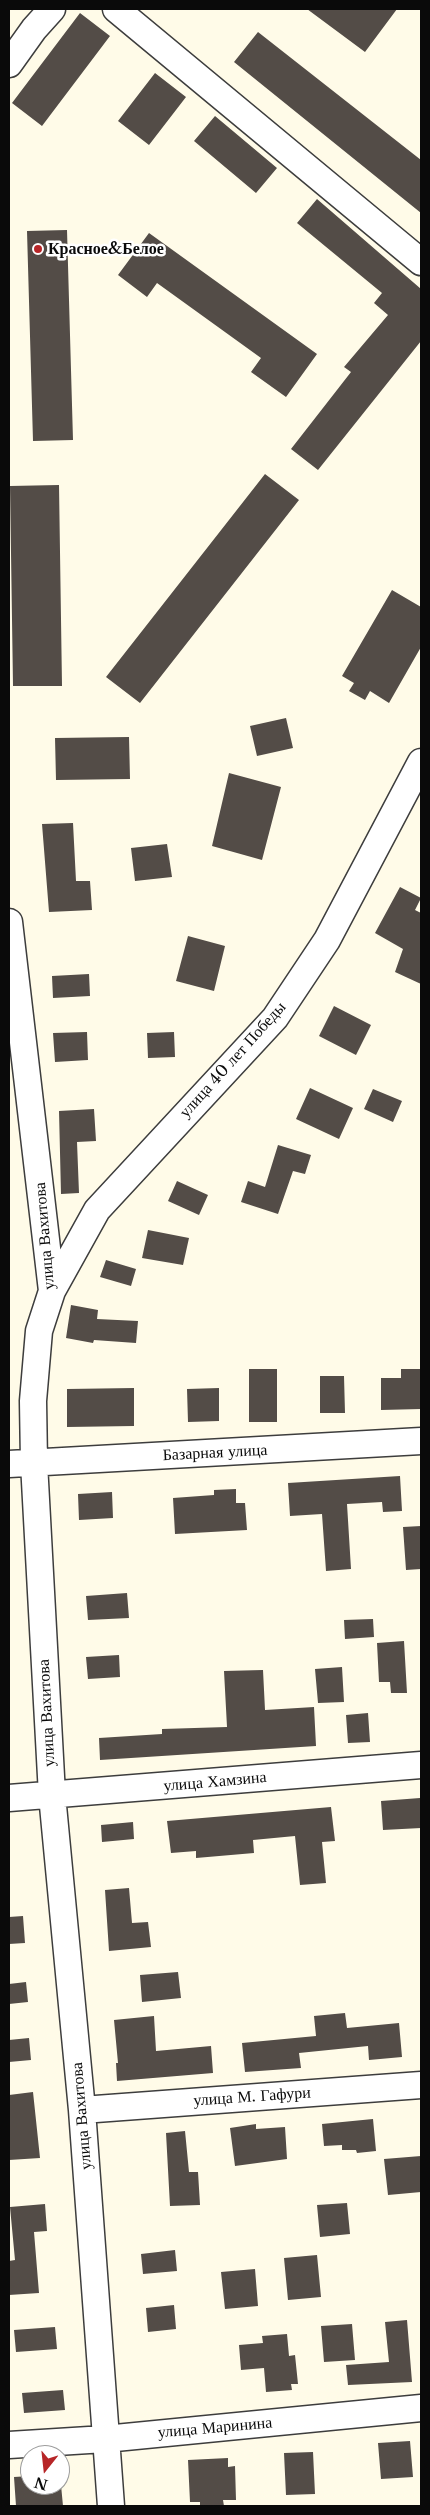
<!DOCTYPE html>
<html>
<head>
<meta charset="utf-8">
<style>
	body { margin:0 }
	#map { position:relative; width:430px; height:2515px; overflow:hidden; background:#fffbe8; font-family:"Libre Baskerville",serif }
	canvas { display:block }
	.frame { position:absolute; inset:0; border:10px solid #0a0a0a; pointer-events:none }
	.north { position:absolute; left:20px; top:2445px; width:50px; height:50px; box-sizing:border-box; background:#fff; border:1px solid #9d9d9d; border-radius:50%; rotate:196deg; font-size:14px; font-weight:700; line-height:20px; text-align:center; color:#0a0a0a }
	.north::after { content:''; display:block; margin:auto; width:18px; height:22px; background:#b72628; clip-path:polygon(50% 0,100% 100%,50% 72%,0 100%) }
</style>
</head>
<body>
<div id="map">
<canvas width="430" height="2515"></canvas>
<div class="frame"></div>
<div class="north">N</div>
</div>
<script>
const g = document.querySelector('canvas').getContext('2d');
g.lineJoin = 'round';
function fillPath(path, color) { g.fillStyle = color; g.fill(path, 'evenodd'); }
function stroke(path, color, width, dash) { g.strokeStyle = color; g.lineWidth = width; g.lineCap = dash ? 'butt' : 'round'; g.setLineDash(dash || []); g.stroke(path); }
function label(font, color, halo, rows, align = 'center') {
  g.font = font + ' "Libre Baskerville",serif'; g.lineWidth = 5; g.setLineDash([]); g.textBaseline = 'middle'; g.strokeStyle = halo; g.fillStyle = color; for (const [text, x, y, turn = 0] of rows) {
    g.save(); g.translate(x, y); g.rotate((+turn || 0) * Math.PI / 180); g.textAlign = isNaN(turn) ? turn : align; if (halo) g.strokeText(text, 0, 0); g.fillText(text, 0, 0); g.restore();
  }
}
const building = new Path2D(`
	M307 9H397L365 52Z
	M80 13 110 36 42 126 12 103Z
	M258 32 421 160V213L234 62Z
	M155 73 186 97 149 145 118 121Z
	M215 116 277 168 256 193 194 141Z
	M317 199 421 289V341L318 470 291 449 351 372 344 367 388 315 374 303 382 293 297 223Z
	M67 230 73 440 33 441 27 231Z
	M149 233 317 354 286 397 251 372 261 358 157 283 147 297 118 275Z
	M265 474 299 500 140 703 106 677Z
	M59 485 62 686H13L10 486Z
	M392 590 421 607V647L389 703 370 691 365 700 349 691 354 683 342 676Z
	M286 718 293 748 257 756 250 726Z
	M129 737 130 779 56 780 55 738Z
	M229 773 281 787 262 860 212 846Z
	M73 823 76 881H90L92 910 49 912 42 824Z
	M167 844 172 877 135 881 131 848Z
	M400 887 421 898 415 910 421 913V984L395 972 403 949 375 933Z
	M188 936 225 946 214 991 176 981Z
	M89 974 90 996 53 998 52 976Z
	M334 1006 371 1025 356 1055 319 1036Z
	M87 1032 88 1060 55 1062 53 1033Z
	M174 1032 175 1057 148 1058 147 1033Z
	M310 1088 353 1108 339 1139 296 1119Z
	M373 1089 402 1101 393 1122 364 1109Z
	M94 1109 96 1141 77 1142 79 1193 61 1194 59 1111Z
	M278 1145 311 1155 305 1174 293 1171 278 1214 241 1202 248 1181 265 1187Z
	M177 1181 208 1195 199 1215 168 1201Z
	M148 1230 189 1238 183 1265 142 1258Z
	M106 1260 136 1269 131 1286 100 1277Z
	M71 1305 98 1310 97 1319 138 1321 136 1343 94 1340 93 1343 66 1338Z
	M249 1369H277V1422H249Z
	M401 1369H421V1409L381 1410V1378H401Z
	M320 1376H344L345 1413H320Z
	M134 1388V1426L67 1427V1389Z
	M219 1388V1421L188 1422 187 1389Z
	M400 1476 402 1511 383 1512 382 1502 347 1504 351 1569 326 1571 322 1514 290 1516 288 1483Z
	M236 1489V1503H245L247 1530 175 1534 173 1498 214 1495V1490Z
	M112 1492 113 1518 79 1520 78 1494Z
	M421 1526V1569L406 1570 403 1527Z
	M127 1593 129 1618 88 1620 86 1596Z
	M373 1619 374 1637 345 1639 344 1620Z
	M404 1641 407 1693H391L390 1682H379L377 1643Z
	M119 1655 120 1677 88 1679 86 1657Z
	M342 1667 344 1702 318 1703 315 1669Z
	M263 1670 265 1710 314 1707 316 1746 100 1760 99 1738 162 1734V1729L227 1727 224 1671Z
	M368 1713 370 1742 348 1743 346 1715Z
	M420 1798 421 1828 383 1830 381 1801Z
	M331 1807 335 1841 322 1842 326 1883 300 1885 295 1836 253 1840 254 1853 196 1858V1851L171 1853 167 1821Z
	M133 1822 134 1839 102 1842 101 1825Z
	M129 1888 132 1923 148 1922 151 1947 109 1951 105 1890Z
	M23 1916 25 1943 9 1944V1917Z
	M178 1972 181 1998 142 2002 140 1975Z
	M26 1982 28 2002 9 2004V1984Z
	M345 2013 347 2028 399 2023 402 2057 369 2060 368 2046 299 2053 301 2068 245 2072 242 2043 316 2036 314 2016Z
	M154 2016 156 2051 211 2046 213 2073 117 2081 116 2063H118L114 2020Z
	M29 2038 31 2060 9 2062V2040Z
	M33 2092 40 2158 9 2160V2095Z
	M373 2119 376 2151 357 2153 356 2150H342V2145L324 2146 322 2124Z
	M256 2124V2129L285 2127 287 2159 235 2166 230 2128Z
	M185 2131 189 2172H198L200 2205 170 2206 166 2133Z
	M421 2156V2192L388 2195 384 2159Z
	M347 2203 350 2234 320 2237 317 2205Z
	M45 2204 47 2231 34 2232 39 2293 9 2295V2261L15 2260 10 2207Z
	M175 2250 177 2271 143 2274 141 2254Z
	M317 2255 321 2297 288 2300 284 2258Z
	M255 2269 258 2306 225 2309 221 2272Z
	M174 2305 176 2329 148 2332 146 2308Z
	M407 2320 412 2382 348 2385 346 2365 389 2362 385 2322Z
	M352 2324 355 2360 324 2362 321 2326Z
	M55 2327 57 2349 16 2352 14 2330Z
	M287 2334 289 2356 295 2355 298 2384H291L292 2390 266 2392 264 2368 241 2370 239 2345 263 2343 262 2336Z
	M63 2390 65 2410 24 2413 22 2393Z
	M410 2441 413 2477 381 2479 378 2443Z
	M313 2452 315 2494 286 2495 284 2453Z
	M228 2458V2467L235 2466 236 2500H223L224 2506H200V2502H190L188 2460Z
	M30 2476V2485H61L63 2506H16L14 2477Z`);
const minor = new Path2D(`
	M116 9 421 262
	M9 64 34 29 52 9
	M9 922 52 1291 39 1331 33 1401 34 1463 52 1795 82 2110 111 2506
	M52 1291 97 1210 275 1018 327 940 421 762
	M9 1464 421 1441
	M9 1798 421 1765
	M82 2110 421 2085
	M9 2445 105 2439 421 2408`);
const markers = [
	[38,249,5,"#b72628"]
];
const poiNames = [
	["Красное&Белое",48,249]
];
const streetNames = [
	["улица 40 лет Победы",233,1060,-48],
	["улица Вахитова",45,1236,-95],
	["Базарная улица",215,1453,-3],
	["улица Вахитова",47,1713,-93],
	["улица Хамзина",215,1782,-5],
	["улица М. Гафури",252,2097,-4],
	["улица Вахитова",82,2116,-95],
	["улица Маринина",215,2428,-5]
];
fillPath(building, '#534c47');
stroke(minor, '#3d3d3d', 29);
stroke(minor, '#fff', 26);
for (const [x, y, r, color] of markers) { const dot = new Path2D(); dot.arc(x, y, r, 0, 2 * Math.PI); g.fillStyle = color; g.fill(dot); stroke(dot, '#fff', 2); }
label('bold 16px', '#0a0a0a', '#fff', poiNames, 'left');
label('16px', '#0a0a0a', '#fff', streetNames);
</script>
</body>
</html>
